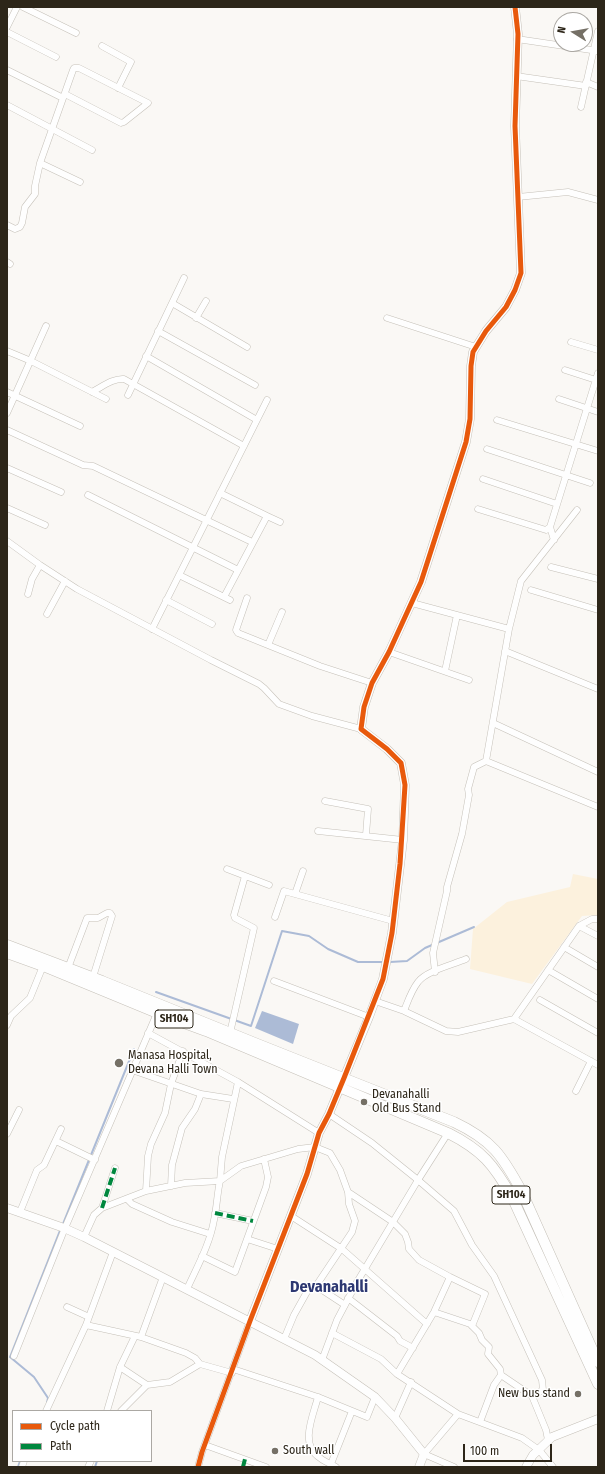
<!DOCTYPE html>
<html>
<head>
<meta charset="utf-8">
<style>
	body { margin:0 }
	#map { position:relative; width:605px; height:1474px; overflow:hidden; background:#faf8f5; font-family:"Fira Sans Condensed",sans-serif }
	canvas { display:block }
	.frame { position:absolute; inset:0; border:8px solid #2d2619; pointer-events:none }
	.legend { position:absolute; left:12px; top:1410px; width:140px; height:52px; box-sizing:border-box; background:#fff; border:1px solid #aba8a3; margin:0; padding:5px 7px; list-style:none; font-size:12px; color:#2d2619 }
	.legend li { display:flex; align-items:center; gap:8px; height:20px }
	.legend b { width:20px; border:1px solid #aba8a3 }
	.north { position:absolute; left:553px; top:12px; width:40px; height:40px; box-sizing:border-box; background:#fff; border:1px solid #aba8a3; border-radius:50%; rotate:281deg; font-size:11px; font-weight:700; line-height:16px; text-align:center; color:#2d2619 }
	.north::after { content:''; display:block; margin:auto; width:14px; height:18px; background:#757066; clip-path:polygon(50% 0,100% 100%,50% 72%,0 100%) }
	.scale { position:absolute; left:463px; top:1444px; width:89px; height:18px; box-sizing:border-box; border:2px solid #2d2619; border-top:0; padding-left:5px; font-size:12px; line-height:14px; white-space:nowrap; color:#2d2619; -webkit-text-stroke:3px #fff; paint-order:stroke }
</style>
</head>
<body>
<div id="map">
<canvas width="605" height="1474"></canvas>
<div class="frame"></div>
<ul class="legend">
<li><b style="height:5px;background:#e8590c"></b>Cycle path</li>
<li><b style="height:5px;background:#00873e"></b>Path</li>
</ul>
<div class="north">N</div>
<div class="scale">100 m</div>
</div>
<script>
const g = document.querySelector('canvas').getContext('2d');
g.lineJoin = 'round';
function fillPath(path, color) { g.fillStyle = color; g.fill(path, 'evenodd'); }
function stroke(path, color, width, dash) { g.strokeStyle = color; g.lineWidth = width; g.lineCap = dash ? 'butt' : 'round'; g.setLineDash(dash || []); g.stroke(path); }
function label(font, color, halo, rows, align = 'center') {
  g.font = font + ' "Fira Sans Condensed",sans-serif'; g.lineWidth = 3; g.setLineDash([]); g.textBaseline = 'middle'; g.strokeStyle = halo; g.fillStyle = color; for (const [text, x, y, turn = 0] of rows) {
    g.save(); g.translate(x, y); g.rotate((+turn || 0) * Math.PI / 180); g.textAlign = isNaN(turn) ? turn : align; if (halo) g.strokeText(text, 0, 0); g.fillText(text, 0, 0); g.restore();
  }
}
const built = new Path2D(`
	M573 874 598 879V915L582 916 532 984 470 969 473 929 507 902 570 887Z`);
const water = new Path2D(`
	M262 1011 299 1024 293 1044 255 1028Z`);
const stream = new Path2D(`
	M390 962 407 961 425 948 474 927
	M156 992 251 1026 282 931 309 936 328 949 358 962H383
	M63 1224 134 1049
	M47 1403 48 1398 34 1377 10 1357 61 1228
	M18 1467 20 1461
	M95 1467 97 1461`);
const minor = new Path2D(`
	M23 7 76 33
	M7 27 17 7
	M7 32 56 57
	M517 39 598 51
	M102 46 131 62 118 88
	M7 70 63 98
	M516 76 586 86
	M586 82 598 87
	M7 105 92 150
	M581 107 598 31
	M40 163 80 182
	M518 197 568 192 598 200
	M7 225 15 229 20 227 22 223 25 207 35 194V186L40 163 73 70 74 68H79L148 103 124 122 121 123 65 94
	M7 262 10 264
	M172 303 247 347
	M196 318 206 301
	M387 318 476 347
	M158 331 255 385
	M571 342 598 350
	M7 351 31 361 106 399
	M146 356 257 420
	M565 370 596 380
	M7 392 80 426
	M92 392C102 387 113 378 124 379L244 446
	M128 395 184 278
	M559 399 598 412
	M7 413 46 326
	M497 420 598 451
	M7 430 83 465 93 466 252 542
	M487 449 590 483
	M7 468 61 492
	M483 479 557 504
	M220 493 267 516
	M88 495 238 570
	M7 508 45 525
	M478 509 546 530 550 527
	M554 540 550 527 598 373
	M7 541 40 565 77 589 211 660 259 684 264 688 279 704 312 716 361 729
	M551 567 598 579
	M179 575 230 600
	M531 590 598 610
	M28 594 32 579 40 565
	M224 597 267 516 280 522
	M247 598 236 630 238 633 320 666 372 683
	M166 600 212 624
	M412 603 509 629
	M47 614 65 581
	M152 629 267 400
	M268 645 282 612
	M505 651 598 689
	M389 652 469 680
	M445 671 457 615
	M493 723 598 772
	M486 761 598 807
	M325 801 368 809 366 835
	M318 831 403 840
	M227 869 269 885
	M295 894 303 871
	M275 917 284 891 393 921
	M579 926 598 936
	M564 947 598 967
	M68 968 87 918H98L107 913H110L112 916 93 977
	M548 970 598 999
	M435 972 433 953 447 891V887L462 834 469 795 468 789 474 767 486 761 509 629 521 581 577 510
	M274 981 369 1017
	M540 1000 598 1033
	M375 1001 404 1011 446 1031 458 1032 514 1019 579 926 592 919H598
	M404 1011C408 1001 411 991 418 982 426 971 452 965 466 959
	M514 1019 598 1065
	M7 1025 11 1016 30 998 43 966
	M148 1033 238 1082 319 1133
	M230 1033 254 928 235 918 234 915 245 876
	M132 1070 201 1094 233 1099
	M576 1091 591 1061
	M329 1114 372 1143 418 1180 454 1211 472 1245 494 1276 542 1380 543 1390 532 1396
	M7 1134 19 1110
	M56 1141 95 1160
	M171 1186 172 1165 182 1128 195 1109 201 1094
	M146 1191 148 1156 151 1144 165 1113 171 1084 183 1051
	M348 1192 393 1222 405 1234 408 1242 409 1249 419 1260 450 1277 485 1294 472 1326
	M127 1199 132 1204 172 1222 210 1234
	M102 1208 115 1168
	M20 1212 37 1170 44 1165 61 1129
	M215 1213 253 1221
	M291 1216 342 1249 427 1324
	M84 1237 94 1215 102 1208 146 1191 185 1183 220 1181 222 1157 238 1082
	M247 1239 278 1249
	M202 1256 235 1272 266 1187 268 1177 264 1159
	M450 1277 434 1312 397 1374 458 1414
	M316 1286 345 1305
	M187 1289C197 1267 210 1244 214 1220 217 1207 217 1194 220 1181L241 1166 298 1149 315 1147 330 1153 340 1170 348 1192 349 1204 355 1221 352 1232 316 1286 308 1290 294 1315 284 1339
	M348 1298 397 1336 400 1341 413 1348
	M67 1307 89 1317
	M434 1312 470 1324 479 1333 482 1340 489 1347 488 1354 500 1369 501 1375
	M86 1325 141 1337 186 1353 195 1358 200 1364
	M332 1333 381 1359 397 1374
	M141 1337 163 1277
	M14 1356 65 1228 158 1011
	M322 1360 337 1320 357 1282 418 1180 448 1133
	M120 1367 147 1385 170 1382 200 1364 232 1373
	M233 1369 318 1397 367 1417 375 1397
	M318 1397C313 1416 299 1445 320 1458 325 1462 331 1464 336 1467
	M46 1411 86 1325 113 1252
	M107 1411 120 1367 135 1336
	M121 1411 147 1385
	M395 1418 411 1382
	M480 1422 494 1385 501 1375 532 1396 546 1430 548 1440
	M205 1445 266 1467
	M331 1464 352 1411
	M22 1467 24 1461
	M88 1467 91 1461
	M198 1467 202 1452 250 1321
	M454 1467 424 1454 458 1414 522 1438 539 1450 553 1467`);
const tertiary = new Path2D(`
	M7 1208 64 1228 84 1237 315 1355 375 1397 395 1418 424 1454 419 1467
	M250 1321 307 1174 319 1133 329 1114 369 1017 383 979 392 933 403 840 405 785 401 763 387 749 361 729 364 707 372 683 389 652 421 582 466 442 470 419 471 366 473 352 486 331 506 307 515 290 521 273 515 126 518 34 515 7
	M526 1467 533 1455 552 1437 598 1419`);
const primary = new Path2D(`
	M7 945 102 981 255 1043 454 1122C492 1140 502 1155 522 1192L598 1362
	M7 953 43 966 157 1013 206 1031 448 1133C482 1150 494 1165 512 1197L598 1384`);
const quiet = new Path2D(`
	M102 1208 115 1168
	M215 1213 253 1221
	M243 1467 245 1459`);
const cycleway = new Path2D(`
	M198 1467 202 1452 250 1321 307 1174 319 1133 329 1114 344 1078 383 979 392 933 400 864 405 785 401 763 387 749 361 729 364 707 372 683 389 652 421 582 466 442 470 419 471 366 473 352 486 331 506 307 515 290 521 273 515 126 518 34 515 7`);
const markers = [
	[119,1063,5,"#757066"],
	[364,1102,4,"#757066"],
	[578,1394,4,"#757066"],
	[275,1451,4,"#757066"]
];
const shields = [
	[174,1019,38],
	[511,1195,38]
];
const shieldNames = [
	["SH104",174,1019],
	["SH104",511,1195]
];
const poiNames = [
	["Manasa Hospital,",128,1056],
	["Devana Halli Town",128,1070],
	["Devanahalli",372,1095],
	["Old Bus Stand",372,1109],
	["New bus stand",570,1394,"right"],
	["South wall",283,1451]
];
const districtNames = [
	["Devanahalli",329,1288]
];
fillPath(built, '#fcf1dd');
fillPath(water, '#acbbd6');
stroke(stream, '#acbbd6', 2);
stroke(minor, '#c5c0b8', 7);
stroke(tertiary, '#c5c0b8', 9);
stroke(primary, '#c5c0b8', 11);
stroke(minor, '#fefefe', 6);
stroke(tertiary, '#fefefe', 8);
stroke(primary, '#fefefe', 10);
stroke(quiet, '#00873e', 4, [8, 4]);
stroke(cycleway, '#e8590c', 5);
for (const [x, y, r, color] of markers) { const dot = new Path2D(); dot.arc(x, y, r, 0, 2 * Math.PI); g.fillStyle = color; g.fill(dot); stroke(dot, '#fff', 1.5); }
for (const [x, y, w] of shields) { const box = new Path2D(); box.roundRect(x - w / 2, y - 9, w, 18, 3); g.fillStyle = '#fff'; g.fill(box); stroke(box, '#2d2619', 1); }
label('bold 11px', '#2d2619', null, shieldNames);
label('12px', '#2d2619', '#fff', poiNames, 'left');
label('bold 16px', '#2d3872', '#fff', districtNames);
</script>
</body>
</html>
